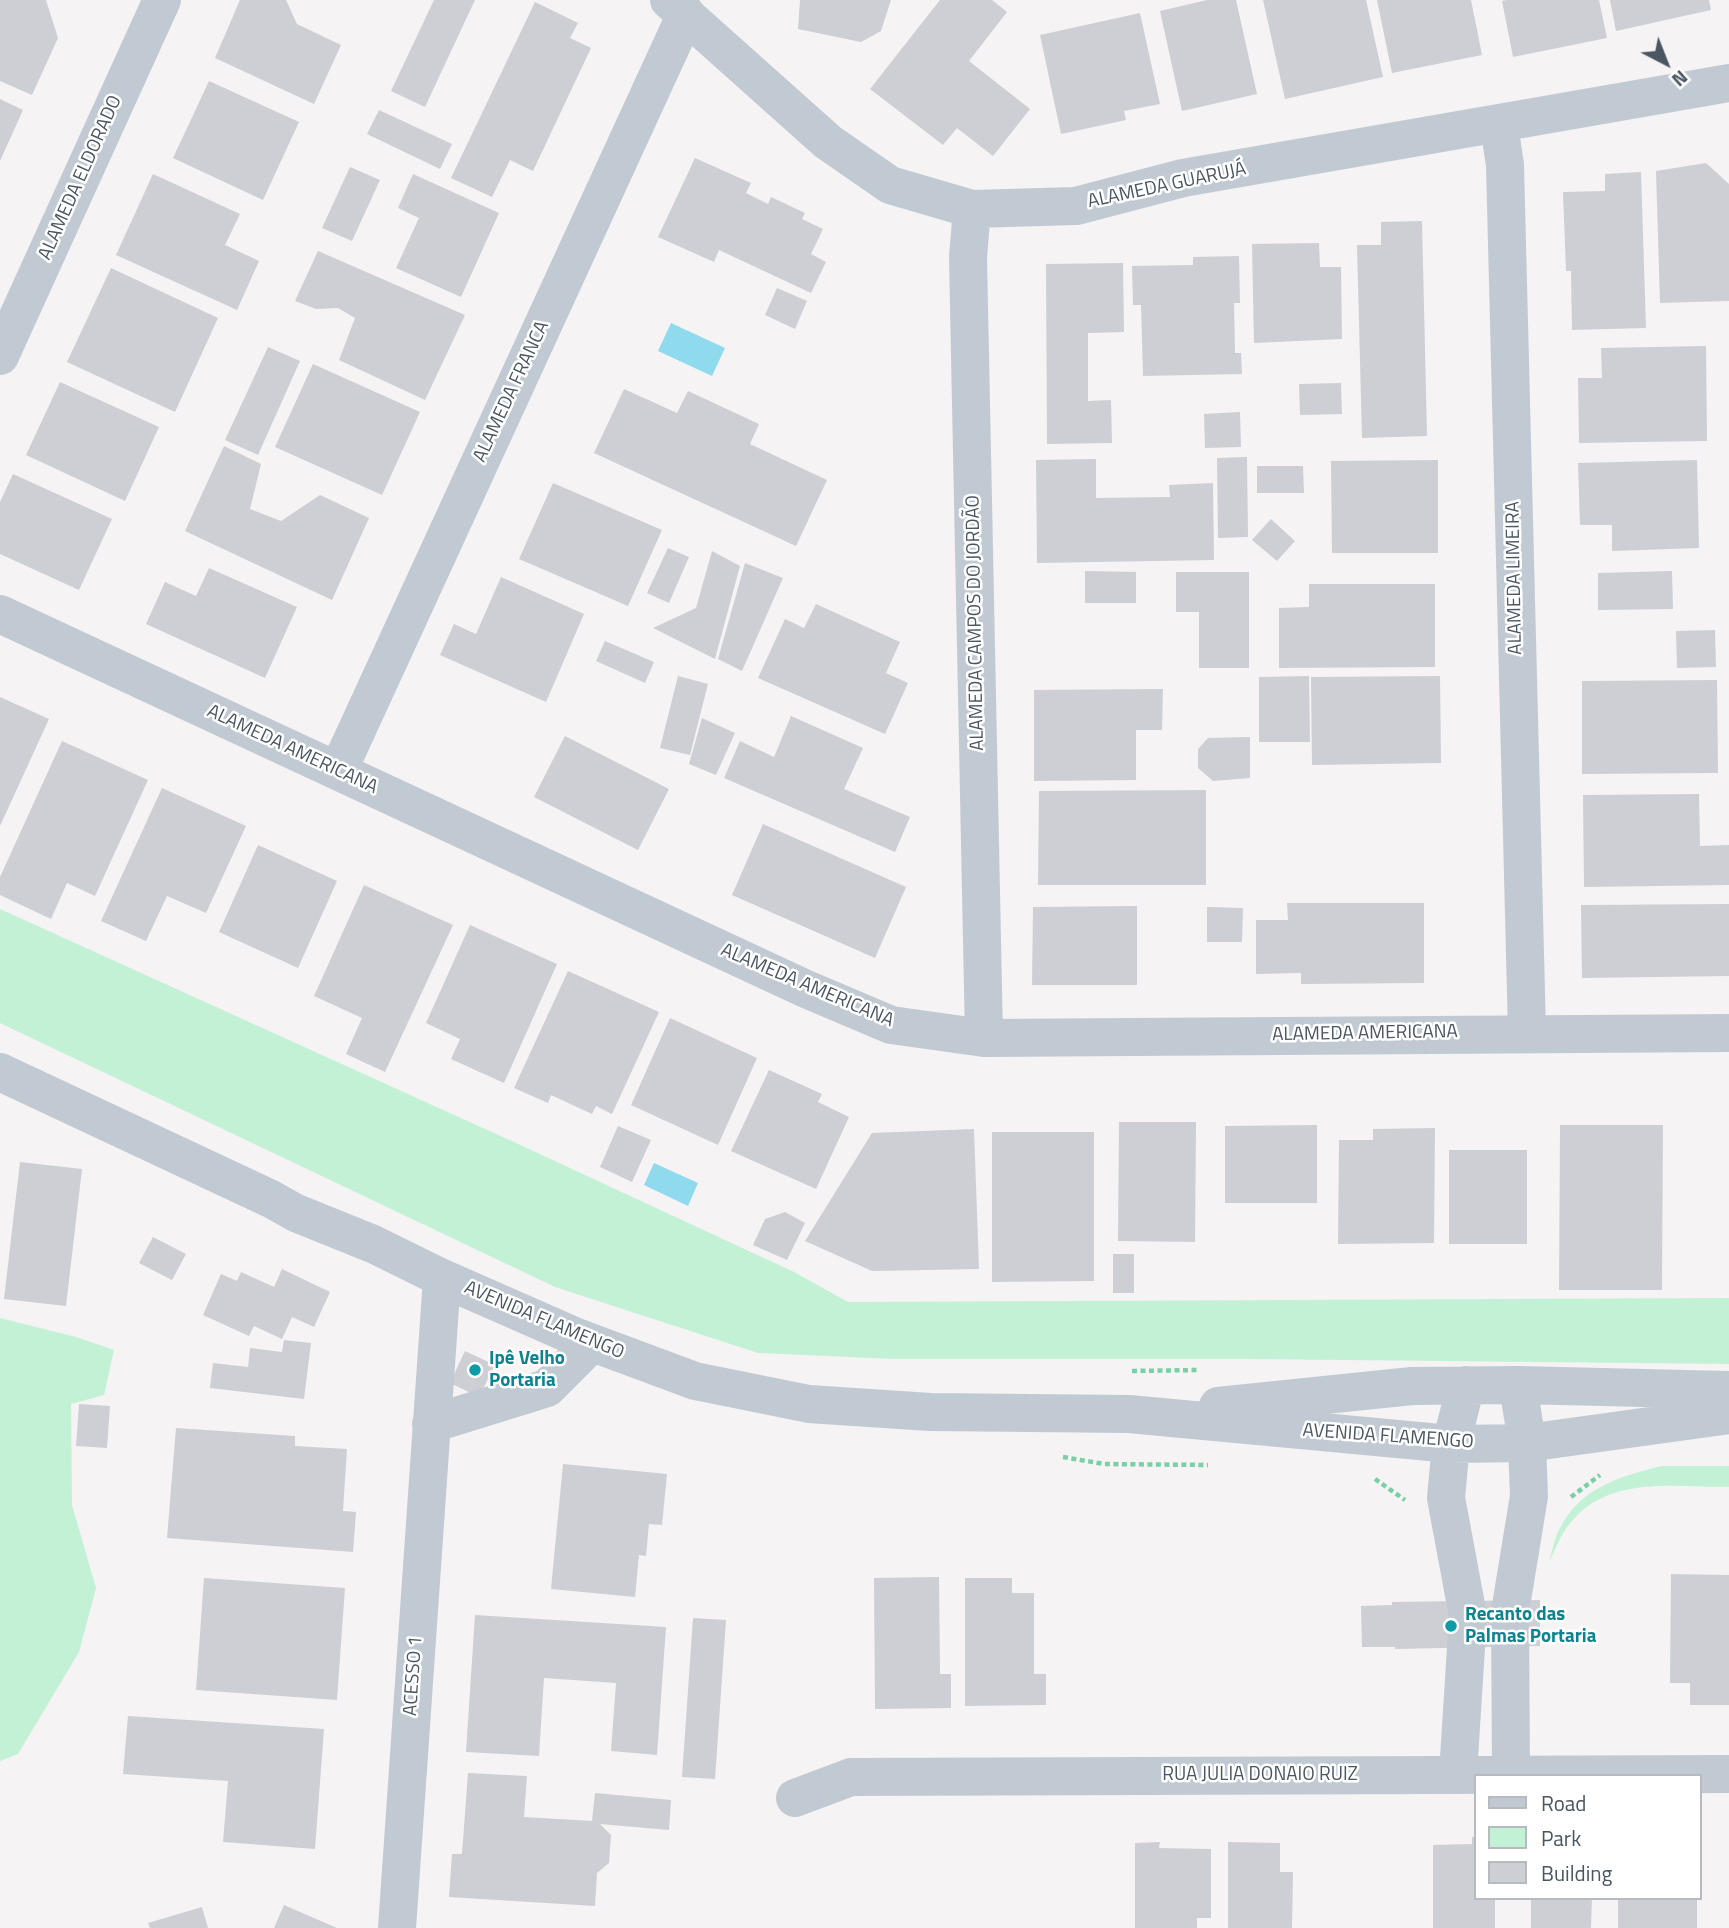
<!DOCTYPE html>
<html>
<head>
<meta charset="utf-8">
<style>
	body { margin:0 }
	#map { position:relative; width:1729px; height:1928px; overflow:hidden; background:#f5f3f3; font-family:"Titillium Web",sans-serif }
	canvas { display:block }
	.legend { position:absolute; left:1474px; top:1774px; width:228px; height:126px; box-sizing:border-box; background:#fff; border:2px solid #b7bbc0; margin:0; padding:9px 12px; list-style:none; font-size:21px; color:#4a5661 }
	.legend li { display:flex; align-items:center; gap:14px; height:35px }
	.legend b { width:35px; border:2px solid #b7bbc0 }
	.north { position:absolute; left:1631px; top:28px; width:70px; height:70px; -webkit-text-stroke:5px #fff; paint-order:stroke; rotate:138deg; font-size:19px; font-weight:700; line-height:28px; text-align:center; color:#4a5661 }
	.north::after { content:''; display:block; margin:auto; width:24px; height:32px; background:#4a5661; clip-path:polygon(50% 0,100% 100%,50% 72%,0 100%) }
</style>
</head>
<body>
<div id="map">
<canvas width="1729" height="1928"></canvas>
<ul class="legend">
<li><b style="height:9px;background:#c1cad2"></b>Road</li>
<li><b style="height:19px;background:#c3f1d5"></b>Park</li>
<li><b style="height:19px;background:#cdcfd5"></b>Building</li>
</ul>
<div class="north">N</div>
</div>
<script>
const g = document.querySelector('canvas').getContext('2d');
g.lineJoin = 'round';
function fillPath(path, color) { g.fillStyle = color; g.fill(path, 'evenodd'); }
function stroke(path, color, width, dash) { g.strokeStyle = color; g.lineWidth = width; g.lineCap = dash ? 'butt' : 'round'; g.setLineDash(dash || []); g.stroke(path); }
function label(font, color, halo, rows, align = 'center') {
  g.font = font + ' "Titillium Web",sans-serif'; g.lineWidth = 5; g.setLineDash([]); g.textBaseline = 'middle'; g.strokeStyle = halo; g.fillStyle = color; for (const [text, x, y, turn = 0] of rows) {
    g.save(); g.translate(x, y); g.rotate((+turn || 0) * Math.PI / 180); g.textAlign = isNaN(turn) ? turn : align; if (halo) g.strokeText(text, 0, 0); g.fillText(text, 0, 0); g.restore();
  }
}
const green = new Path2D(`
	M0 909 516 1143 794 1272 848 1302 1729 1298V1364L1250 1359H895L758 1353 555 1287 0 1023Z
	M0 1318 76 1337 114 1350 104 1395 71 1404 72 1505 96 1588 79 1652 18 1754 0 1761Z
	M1661 1466H1729V1487C1673 1487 1609 1475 1570 1523 1561 1534 1555 1550 1549 1562 1552 1552 1554 1540 1559 1530 1579 1488 1619 1477 1661 1466Z`);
const water = new Path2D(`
	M671 323 725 348 712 376 658 351Z
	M654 1163 698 1183 688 1206 644 1185Z`);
const building = new Path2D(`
	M0 0H46L58 38 32 95 0 81Z
	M240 0H286L297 24 341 45 314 104 215 58Z
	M434 0H475L425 107 391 91Z
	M800 0H891L881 31 861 42 798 29Z
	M940 0H992L1007 12 969 61 1030 109 993 156 957 128 943 145 870 89Z
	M1207 0H1236L1257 94 1182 111 1160 11Z
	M1263 0H1366L1383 77 1285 99Z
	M1377 0H1471L1482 55 1392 73Z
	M1507 0H1599L1607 38 1513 57 1502 1Z
	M1610 0H1709L1711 10 1616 31Z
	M535 2 578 23 570 38 591 48 533 171 510 160 492 197 451 178Z
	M1140 13 1160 104 1124 111 1126 120 1061 134 1040 35Z
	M209 81 299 122 263 200 173 158Z
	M0 99 23 110 0 161Z
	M379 110 452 144 440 169 367 134Z
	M695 158 751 183 746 193 768 204 771 197 805 213 802 219 823 229 811 254 826 262 811 293 719 250 714 262 658 237Z
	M1706 163 1729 184V301L1660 303 1656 171Z
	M350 167 380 180 352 241 322 228Z
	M1641 172 1646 328 1572 330 1571 271H1566L1563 192 1605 191V174Z
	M153 174 240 214 225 245 259 261 237 310 116 255Z
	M413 174 499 213 461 297 396 268 419 218 398 208Z
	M1422 221 1427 436 1362 438 1357 245H1381V222Z
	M1319 243 1320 267H1341L1342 339 1254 343 1252 244Z
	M318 251 465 315 425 400 339 360 355 318 338 308 316 309 295 301Z
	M1239 256 1240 303H1234L1235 353H1241L1242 374 1143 376 1141 305H1133L1132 266 1193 265V257Z
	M1123 263 1124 332 1088 333V401L1111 400 1112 443 1047 444 1046 264Z
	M111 268 218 318 175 412 67 362Z
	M777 288 807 301 795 329 765 315Z
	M1706 346 1707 441 1579 443 1578 378H1602L1601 348Z
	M268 347 300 361 258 455 225 440Z
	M313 364 420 412 382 495 275 447Z
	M60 382 159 427 125 501 26 455Z
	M1341 383 1342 414 1300 415 1299 384Z
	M624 389 677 413 688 391 759 424 750 444 827 480 796 546 594 453Z
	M1240 412 1241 447 1205 448 1204 414Z
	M224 446 261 464 250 509 281 521 320 495 369 518 332 600 185 531Z
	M1247 457 1248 537 1218 538 1217 458Z
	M1096 459V498L1170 497 1169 485 1213 483 1214 560 1037 563 1036 460Z
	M1438 460V553H1332L1331 461Z
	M1697 460 1699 548 1612 551V525H1580L1578 463Z
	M1257 466H1303L1304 493H1257Z
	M13 474 112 519 79 590 0 554V502Z
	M553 483 662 530 628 606 519 559Z
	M1271 519 1295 541 1277 561 1252 540Z
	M668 548 689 557 669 603 647 593Z
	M712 551 740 566 715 659 653 628 696 608Z
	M745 563 783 578 742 671 718 659Z
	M209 568 297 607 265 678 146 624 165 582 196 596Z
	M1085 571 1136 572V603H1085Z
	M1672 571 1673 609 1598 610V573Z
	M1176 572H1249V668H1199V612H1176Z
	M501 577 584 614 546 702 440 655 454 624 476 634Z
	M1309 584H1435V667L1279 668V608L1309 607Z
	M816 604 900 642 886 673 908 683 885 734 758 678 785 619 804 628Z
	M1715 630 1716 667 1677 668 1676 631Z
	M605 641 654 662 645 683 596 661Z
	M678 676 708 684 690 755 660 748Z
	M1309 676 1310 742H1259V677Z
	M1440 676 1441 763 1312 765 1311 677Z
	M1717 680 1718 773 1582 774V681Z
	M1163 689 1162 730H1136V780L1034 781V690Z
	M0 697 49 719 0 826Z
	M791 716 863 748 844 789 910 817 895 852 724 778 740 741 774 757Z
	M702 718 735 733 716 775 689 764Z
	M565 736 669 789 638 850 534 797Z
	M1250 737V778L1213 781 1198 768V749L1208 738Z
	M62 741 148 780 95 896 67 883 51 919 0 895V877Z
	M162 788 246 826 206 913 167 896 146 941 101 921Z
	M1206 790V885H1038L1039 791Z
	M1699 794 1700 846 1729 845V885L1584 887 1583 795Z
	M763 824 906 887 875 958 732 895Z
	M258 845 337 881 298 968 219 932Z
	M364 885 453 925 385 1072 346 1054 362 1018 314 996Z
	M1287 903H1424V983L1301 984V973L1256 974V920H1288Z
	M1729 904V976L1582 978 1581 905Z
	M1137 906V985H1032L1033 907Z
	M1207 907 1243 908 1242 942H1207Z
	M470 925 557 964 504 1083 451 1059 460 1039 426 1023Z
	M568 971 659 1012 612 1114 596 1106 592 1114 551 1095 548 1103 514 1088Z
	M670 1018 757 1058 718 1145 631 1105Z
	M769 1070 822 1094 818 1102 849 1117 816 1189 731 1151Z
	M1119 1122H1196L1195 1242 1118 1241Z
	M1317 1125V1203H1225V1126Z
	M1560 1125H1663L1662 1290H1559Z
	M618 1126 651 1140 632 1182 600 1167Z
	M1435 1128 1434 1243 1338 1244 1339 1140H1373V1129Z
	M974 1129 979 1269 872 1271 805 1241 872 1133Z
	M992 1132H1094V1281L992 1282Z
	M1449 1150H1527V1244H1449Z
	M20 1162 82 1169 66 1306 4 1299Z
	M785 1212 805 1223 787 1260 753 1245 765 1219Z
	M153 1237 186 1254 172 1280 139 1263Z
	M1113 1254H1134V1293H1113Z
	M282 1269 330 1292 314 1327 292 1317 282 1339 254 1326 249 1336 203 1315 221 1274 237 1281 241 1272 274 1287Z
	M284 1340 311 1343 304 1399 210 1388 213 1363 248 1367 250 1348 282 1352Z
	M465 1351 495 1365 479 1397 450 1383Z
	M79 1404 110 1406 107 1448 76 1446Z
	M176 1428 295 1436V1446L347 1449 343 1511 356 1512 353 1552 167 1538Z
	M563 1464 667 1474 662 1525 649 1524 646 1556 639 1555 635 1597 551 1589Z
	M1671 1574 1729 1575V1705H1690V1683H1670Z
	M939 1577 940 1674H951V1708L875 1709 874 1578Z
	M204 1578 345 1588 337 1700 196 1690Z
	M965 1578H1012V1593H1034V1674H1046V1705L965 1706Z
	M1540 1600V1646L1395 1649V1647H1362L1361 1606 1392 1605V1602Z
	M475 1615 666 1627 657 1755 611 1751 616 1683 544 1678 539 1756 466 1752Z
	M693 1618 726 1620 715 1779 682 1777Z
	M128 1716 324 1729 315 1849 223 1842 228 1781 123 1774Z
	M468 1773 527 1776 524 1817 592 1821 595 1793 671 1800 669 1830 600 1824 611 1835 609 1863 597 1873 595 1906 449 1897 452 1854H462Z
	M1472 1837H1475V1898H1495V1928H1433V1845L1472 1844Z
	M1160 1842 1159 1848 1211 1849V1918H1197V1928H1135V1843Z
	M1228 1842 1280 1843V1872H1293L1292 1928H1228Z
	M1531 1898H1592L1591 1928H1531Z
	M1618 1898H1697V1928H1618Z
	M284 1905 337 1928H274Z
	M202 1907 208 1928H150L148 1923Z`);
const path = new Path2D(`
	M1132 1371 1197 1370
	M1063 1457 1104 1464 1208 1465
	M1375 1479 1405 1500
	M1571 1497 1600 1475`);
const minor = new Path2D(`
	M669 0 828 142 890 185 972 209 1076 206 1183 178 1729 83
	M1499 125 1505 165 1527 1032
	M972 209 968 257 984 1038
	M0 356 162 0
	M0 614 806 989 891 1025 984 1038 1729 1033
	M338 771 686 14
	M0 1072 271 1199 296 1213 373 1244 442 1278 574 1336 695 1381 809 1404 930 1412 1129 1414 1451 1444 1527 1443 1729 1415
	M1218 1406 1412 1386 1518 1385 1729 1390
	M431 1424 547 1388 592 1343
	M1458 1774 1468 1616 1446 1498 1451 1444 1466 1385
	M1511 1774 1510 1612 1529 1496 1527 1443 1518 1385
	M795 1798 851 1777 1729 1774
	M397 1928 442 1278`);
const markers = [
	[475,1370,7,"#0f9aa8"],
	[1451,1626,7,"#0f9aa8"]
];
const streetNames = [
	["ALAMEDA ELDORADO",81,178,-66],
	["ALAMEDA GUARUJÁ",1167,186,-12],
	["ALAMEDA FRANCA",512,392,-65],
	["ALAMEDA LIMEIRA",1515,578,-91],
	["ALAMEDA CAMPOS DO JORDÃO",976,623,-91],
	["ALAMEDA AMERICANA",292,750,25],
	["ALAMEDA AMERICANA",807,986,23],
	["ALAMEDA AMERICANA",1365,1034,-1],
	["AVENIDA FLAMENGO",544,1321,23],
	["AVENIDA FLAMENGO",1388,1437,4],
	["ACESSO 1",414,1676,-86],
	["RUA JULIA DONAIO RUIZ",1260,1775]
];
const cultureNames = [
	["Ipê Velho",489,1359],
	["Portaria",489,1381],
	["Recanto das",1465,1615],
	["Palmas Portaria",1465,1637]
];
fillPath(green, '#c3f1d5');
fillPath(water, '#90daee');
fillPath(building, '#cdcfd5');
stroke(path, '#7ad0a6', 4.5, [5, 3.5]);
stroke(minor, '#c1cad2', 38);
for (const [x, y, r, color] of markers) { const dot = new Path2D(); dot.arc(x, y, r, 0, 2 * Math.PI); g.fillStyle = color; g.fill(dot); stroke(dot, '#fff', 2.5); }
label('19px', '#4a5661', '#fff', streetNames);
label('bold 19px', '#0d838f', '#fff', cultureNames, 'left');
</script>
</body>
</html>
